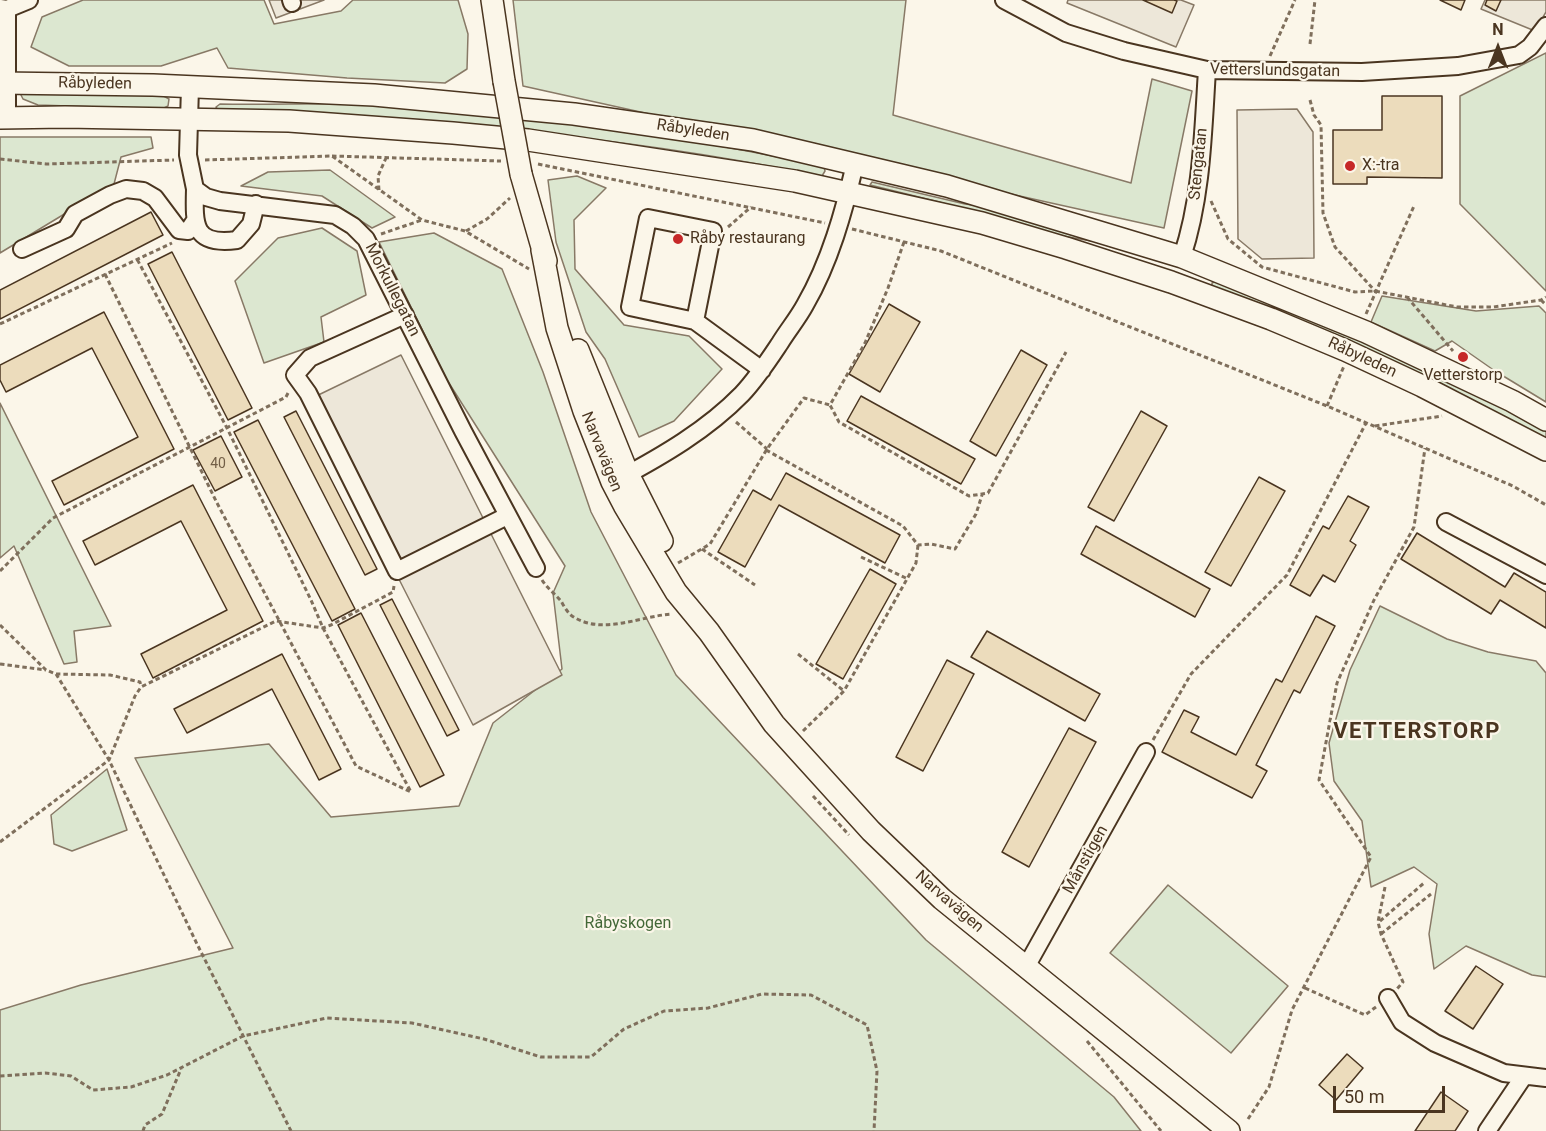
<!DOCTYPE html>
<html>
<head>
<meta charset="utf-8">
<style>
	body { margin:0 }
	#map { position:relative; width:1546px; height:1131px; overflow:hidden; background:#fbf6e9; font-family:Roboto,sans-serif }
	canvas { display:block }
	.north { position:absolute; left:1468px; top:18px; width:60px; height:60px; -webkit-text-stroke:4px #fbf6e9; paint-order:stroke; rotate:0deg; font-size:16px; font-weight:700; line-height:24px; text-align:center; color:#4a3520 }
	.north::after { content:''; display:block; margin:auto; width:21px; height:27px; background:#4a3520; clip-path:polygon(50% 0,100% 100%,50% 72%,0 100%) }
	.scale { position:absolute; left:1333px; top:1086px; width:112px; height:27px; box-sizing:border-box; border:3px solid #4a3520; border-top:0; padding-left:8px; font-size:18px; line-height:21px; white-space:nowrap; color:#4a3520; -webkit-text-stroke:4px #fbf6e9; paint-order:stroke }
</style>
</head>
<body>
<div id="map">
<canvas width="1546" height="1131"></canvas>
<div class="north">N</div>
<div class="scale">50 m</div>
</div>
<script>
const g = document.querySelector('canvas').getContext('2d');
g.lineJoin = 'round';
function fillPath(path, color) { g.fillStyle = color; g.fill(path, 'evenodd'); }
function stroke(path, color, width, dash) { g.strokeStyle = color; g.lineWidth = width; g.lineCap = dash ? 'butt' : 'round'; g.setLineDash(dash || []); g.stroke(path); }
function label(font, color, halo, rows, align = 'center') {
  g.font = font + ' Roboto,sans-serif'; g.lineWidth = 4.5; g.setLineDash([]); g.textBaseline = 'middle'; g.strokeStyle = halo; g.fillStyle = color; for (const [text, x, y, turn = 0] of rows) {
    g.save(); g.translate(x, y); g.rotate((+turn || 0) * Math.PI / 180); g.textAlign = isNaN(turn) ? turn : align; if (halo) g.strokeText(text, 0, 0); g.fillText(text, 0, 0); g.restore();
  }
}
const green = new Path2D(`
	M83 0H264L274 24 341 11 353 0H458L468 34 467 69 445 83 347 78 228 68 217 48 161 66H69L31 47 42 17Z
	M513 0H906L893 115 1131 183 1152 79 1192 91 1164 228 523 86Z
	M1546 53V291L1460 204V96Z
	M24 91 162 95 169 99 168 106 162 109 38 105 23 99 21 95Z
	M220 104C266 105 311 103 356 104 435 106 514 116 592 126 670 137 747 149 824 167L825 171 822 176C725 157 627 141 528 133 425 124 322 119 219 112L216 107Z
	M0 137H151L153 148 121 157 114 184 0 253Z
	M330 170 395 217 372 228 322 196 241 186 268 172Z
	M577 176 606 188 574 220 575 269 624 325 689 336 722 369 674 421 639 437 605 359 586 332 556 242 548 180Z
	M872 182 965 204 998 208 1094 238 1091 241 1057 235 939 202 870 185Z
	M322 228 357 251 366 295 321 317 324 342 264 363 235 281 278 238Z
	M434 233 502 269 543 372 591 512 676 675 926 940 1114 1097 1141 1131H0V1010L81 985 233 948 135 758 269 744 331 817 459 806 493 723 562 669 553 593 565 566 447 380 379 242Z
	M1216 281 1386 351 1502 406 1546 430V440L1212 287V283Z
	M1382 296 1476 311 1539 306 1546 313V402L1495 371 1452 341 1435 351 1371 322Z
	M0 403 111 626 74 631 77 662 64 664 14 546 0 558Z
	M1380 606 1447 639 1488 652 1536 661 1546 673V977L1532 975 1466 946 1434 969 1429 934 1437 884 1414 867 1371 887 1362 821 1334 781 1329 743 1350 670Z
	M107 769 127 830 72 851 54 844 51 815Z
	M1168 885 1288 986 1231 1053 1110 953Z`);
const parking = new Path2D(`
	M269 0H324L276 18Z
	M1068 0H1181L1194 5 1176 47 1067 3Z
	M1485 0H1546V12L1535 31 1481 9Z
	M1297 109 1313 132 1314 258 1262 259 1238 239 1237 110Z
	M401 355 562 675 473 725 308 400Z`);
const building = new Path2D(`
	M1143 0H1174L1177 1 1172 13Z
	M1440 0H1465L1461 10Z
	M1487 0H1501L1496 11 1485 5Z
	M1382 96H1442V178L1367 177V184H1333V130H1382Z
	M151 212 163 235 0 319V290Z
	M172 252 252 408 228 420 148 264Z
	M889 304 920 322 880 392 849 374Z
	M104 312 174 449 64 505 52 481 138 437 92 348 6 392 0 380V365Z
	M1021 350 1047 365 996 456 970 441Z
	M861 396 975 459 961 484 847 421Z
	M296 411 377 569 365 575 284 417Z
	M1141 411 1167 426 1114 521 1088 507Z
	M258 420 355 609 332 621 234 432Z
	M221 436 242 477 215 491 193 450Z
	M786 473 900 535 885 563 779 505 745 567 718 552 753 490 771 500Z
	M1259 477 1285 491 1231 586 1205 572Z
	M193 485 263 621 153 678 141 654 227 610 181 521 95 565 83 541Z
	M1348 496 1369 507 1350 541 1356 545 1335 582 1323 575 1310 596 1290 585 1323 526 1329 529Z
	M1096 526 1210 589 1195 617 1081 554Z
	M1417 533 1505 587 1514 573 1546 592V628L1500 600 1491 614 1401 559Z
	M870 569 896 584 843 679 816 664Z
	M392 599 459 730 447 736 380 605Z
	M361 613 444 775 420 787 338 625Z
	M1316 616 1335 626 1300 693 1294 690 1256 765 1267 771 1252 798 1162 752 1184 710 1199 717 1191 732 1236 755 1276 679 1282 682Z
	M987 631 1100 694 1085 721 971 657Z
	M282 654 341 769 319 780 272 689 187 733 174 709Z
	M947 660 974 674 923 771 896 757Z
	M1069 728 1096 742 1029 867 1002 852Z
	M1476 966 1503 984 1473 1029 1445 1011Z
	M1347 1054 1363 1068 1336 1100 1319 1085Z
	M1441 1092 1468 1111 1455 1131H1415Z`);
const path = new Path2D(`
	M1310 44 1315 0
	M1270 56 1295 0
	M1310 100 1314 115 1321 125 1323 213 1335 247 1375 291
	M332 156 501 161
	M0 159 46 164 174 160
	M205 160 332 156 422 220 465 231 529 269
	M538 164 825 223
	M379 190 378 176 386 158
	M1211 201 1228 239 1262 267 1355 292 1375 291 1457 307H1493L1541 300 1546 297
	M728 227 751 207
	M852 229 941 251 1327 406 1513 486 1546 505
	M466 231 487 219 510 198
	M381 234 422 220
	M904 242 888 288 865 343 830 405 839 422 969 496 988 493 1066 352
	M105 274 217 503 356 766 411 792 323 628 311 600 227 428 137 259
	M1407 297 1453 351
	M1541 300 1546 305
	M1366 314 1414 206
	M0 324 172 243
	M1327 406 1344 366
	M736 422 767 449
	M1375 426 1442 416
	M766 450 903 526 918 545 931 544 955 549 976 514 982 495
	M702 549 755 585
	M861 557 908 579
	M678 563 710 544 767 449 804 398 830 405
	M0 571 53 518 286 397 289 391
	M542 580C547 588 555 594 561 601 564 606 567 612 572 616 602 636 640 616 672 614
	M0 625 46 670 56 674 110 675 140 682 141 687
	M798 654 844 691
	M0 664 46 670
	M56 674 109 760 197 944 291 1131
	M803 731 844 691 916 563 918 545
	M1153 740 1191 674 1287 575 1366 423
	M813 796 849 835
	M0 842 109 760 135 696 141 687 276 621 323 628 331 625 393 592 394 586
	M1385 887 1378 922 1381 934 1403 982 1397 989
	M1380 921 1424 883
	M1381 934 1431 894
	M1305 988 1365 1015 1376 1007
	M1087 1041 1161 1131
	M0 1076 45 1073 71 1076 93 1090 131 1087 167 1075 243 1036 327 1018 412 1023 484 1039 541 1057H591L624 1029 664 1011 708 1008 762 994 811 995 867 1025 877 1071 874 1131
	M1248 1119 1269 1087 1292 1010 1371 857 1319 780 1337 683 1374 600 1414 527 1425 448
	M143 1131 145 1125 162 1114 181 1069`);
const minor = new Path2D(`
	M291 0 292 3
	M1004 0 1066 33 1124 51 1207 70 1362 72 1458 66 1519 55 1530 47 1546 26
	M0 8 7 9 29 0
	M7 9V118
	M190 87 188 155 195 189 206 197 220 201 335 215 353 226 366 239 463 431 536 568
	M195 189C194 225 193 246 237 240L251 224 256 204
	M22 249 66 229 75 214 110 195 126 189 143 191 155 198 179 230 188 231 194 222
	M1182 257C1202 197 1203 132 1207 70
	M405 315 310 358 295 375 308 393 397 571 507 516
	M695 321 630 307 648 218 713 231 695 321 762 370
	M619 479C662 456 707 430 742 394 757 378 768 361 780 343 788 330 798 318 805 305 830 262 844 211 855 164
	M1446 522 1546 575
	M1026 967 1146 752
	M1388 998 1402 1022 1435 1043 1504 1073 1546 1078
	M1487 1131 1524 1076`);
const major = new Path2D(`
	M492 0 504 81
	M0 83 153 85 374 95 574 114 753 140 947 186 1182 257 1366 332 1512 401 1546 420
	M0 118 65 117 289 121 453 133 528 140 795 181 982 223 1066 248 1171 282 1271 319 1345 350 1422 386 1546 450
	M521 174 546 261
	M542 250 557 328 584 411 612 482 624 505 676 592 709 632 774 724 871 831 942 899 1229 1131
	M578 350 628 474 662 541`);
const majorBridge = new Path2D(`
	M504 81 521 174`);
const markers = [
	[1350,166,6,"#c62828"],
	[678,239,6,"#c62828"],
	[1463,357,6,"#c62828"]
];
const numberNames = [
	["40",218,464]
];
const streetNames = [
	["Vetterslundsgatan",1275,71,1],
	["Råbyleden",95,84,1],
	["Råbyleden",693,131,9],
	["Stengatan",1199,164,-84],
	["Morkullegatan",392,290,63],
	["Råbyleden",1362,358,25],
	["Narvavägen",601,452,68],
	["Månstigen",1086,860,-61],
	["Narvavägen",949,902,41]
];
const poiNames = [
	["X:-tra",1362,166],
	["Råby restaurang",690,239],
	["Vetterstorp",1463,376,"center"]
];
const parkNames = [
	["Råbyskogen",628,924]
];
const districtNames = [
	["VETTERSTORP",1417,732]
];
fillPath(green, '#dce7d0');
stroke(green, '#887966', 1.5);
fillPath(parking, '#ede7d9');
stroke(parking, '#887966', 1.5);
fillPath(building, '#ecdcbc');
stroke(building, '#4a3520', 1.5);
stroke(minor, '#4a3520', 20);
stroke(major, '#4a3520', 24);
stroke(path, '#7f6f5c', 3, [4.5, 3]);
stroke(minor, '#fbf6e9', 16);
stroke(major, '#fbf6e9', 21);
stroke(majorBridge, '#4a3520', 24, []);
stroke(majorBridge, '#fbf6e9', 21);
for (const [x, y, r, color] of markers) { const dot = new Path2D(); dot.arc(x, y, r, 0, 2 * Math.PI); g.fillStyle = color; g.fill(dot); stroke(dot, '#fbf6e9', 2); }
label('14px', '#725f47', null, numberNames);
label('16px', '#4a3520', '#fbf6e9', streetNames);
label('16px', '#4a3520', '#fbf6e9', poiNames, 'left');
label('16px', '#436837', '#fbf6e9', parkNames);
g.letterSpacing = '1.5px';
label('bold 22px', '#4a3520', '#fbf6e9', districtNames);
g.letterSpacing = '0px';
</script>
</body>
</html>
